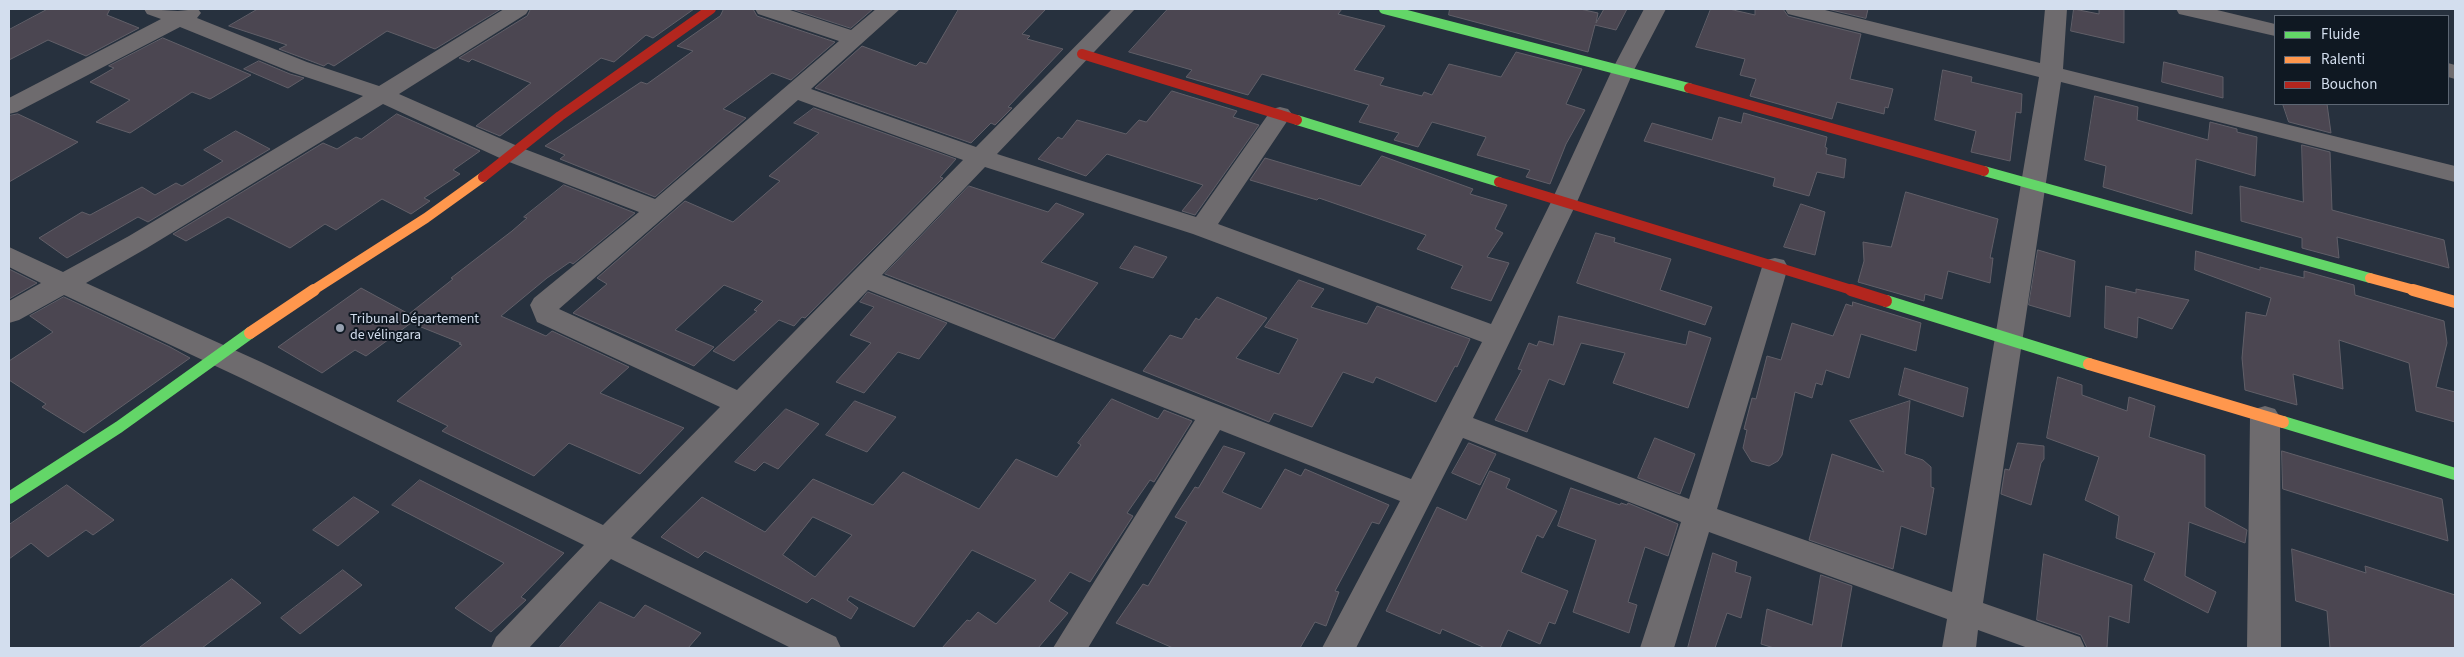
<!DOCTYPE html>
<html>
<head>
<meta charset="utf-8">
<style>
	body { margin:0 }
	#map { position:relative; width:2464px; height:657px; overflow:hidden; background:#27313e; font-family:"Source Sans 3",sans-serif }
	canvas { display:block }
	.frame { position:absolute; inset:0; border:10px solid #d3deee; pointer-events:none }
	.legend { position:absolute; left:2274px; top:15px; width:175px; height:90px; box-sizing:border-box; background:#0f1822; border:1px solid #5d6774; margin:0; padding:6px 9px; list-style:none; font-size:15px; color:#d3deee }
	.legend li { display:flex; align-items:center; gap:10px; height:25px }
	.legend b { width:25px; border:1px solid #5d6774 }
</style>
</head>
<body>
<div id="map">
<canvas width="2464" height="657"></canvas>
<div class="frame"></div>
<ul class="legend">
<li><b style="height:6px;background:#63d668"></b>Fluide</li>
<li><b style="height:6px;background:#ff974d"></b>Ralenti</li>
<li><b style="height:6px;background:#b3261e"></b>Bouchon</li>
</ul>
</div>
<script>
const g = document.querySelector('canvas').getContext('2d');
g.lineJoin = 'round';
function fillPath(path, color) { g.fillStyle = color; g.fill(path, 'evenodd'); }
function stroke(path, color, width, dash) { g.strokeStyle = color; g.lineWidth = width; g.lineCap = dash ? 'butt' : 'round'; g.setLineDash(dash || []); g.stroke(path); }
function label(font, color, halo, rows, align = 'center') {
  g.font = font + ' "Source Sans 3",sans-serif'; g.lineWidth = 4; g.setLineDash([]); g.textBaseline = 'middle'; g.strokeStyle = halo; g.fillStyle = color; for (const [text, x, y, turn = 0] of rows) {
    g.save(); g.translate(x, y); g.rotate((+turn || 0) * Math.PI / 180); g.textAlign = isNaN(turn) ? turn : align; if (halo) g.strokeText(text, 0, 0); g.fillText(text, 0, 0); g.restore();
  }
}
const building = new Path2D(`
	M48 9H110L107 15 139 28 86 56 48 40 9 60V30Z
	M258 9H501L435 49 387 31 334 66 328 63 324 66 279 49 287 45 229 26Z
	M531 9H694L653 38 646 35 614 62 601 58 500 136 476 126 531 83 472 59 469 62 459 58 527 16Z
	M724 9H753L757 16 835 42 791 80 772 73 723 109 746 118 655 197 560 159 565 155 545 146 641 82 647 84 693 51 677 46 720 16Z
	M792 9H873L851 28Z
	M959 9H1046L1022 34 1030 36 1027 39 1063 49 1008 107 1012 108 995 125 991 123 971 143 815 88 862 46 916 66 920 62 926 64Z
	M1168 9H1342L1338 14 1385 26 1354 70 1384 78 1380 85 1422 96 1424 92 1432 95 1449 64 1501 77 1516 52 1582 69 1566 104 1585 110 1566 144 1550 184 1526 177 1530 170 1477 155 1486 137 1432 122 1418 147 1394 140 1399 133 1359 122 1369 105 1262 74 1248 95 1186 77 1192 70 1129 52Z
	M1450 9H1580L1598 13 1596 23 1604 9H1627L1616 30 1595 25 1588 52 1449 15Z
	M1711 9H1729L1755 15V9H1783L1788 16 1861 34 1850 79 1893 89 1888 108 1885 107 1884 114 1837 102 1832 119 1750 96 1756 79 1740 75 1745 59 1696 47Z
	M1828 9H1868L1866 18Z
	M2074 9 2099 14V9H2124V43L2071 31Z
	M163 38 251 75 210 99 192 92 130 133 96 122 130 100 90 82 114 68 109 66Z
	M259 61 290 74 304 78 288 88 244 69Z
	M2164 62 2223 77V98L2162 82Z
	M1943 70 1972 77 1971 82 2022 94 2021 113 2016 112 2010 161 1971 152 1976 131 1935 120Z
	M1172 91 1237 111 1233 117 1259 125 1195 215 1182 211 1203 185 1107 154 1086 176 1038 159 1058 137 1062 139 1077 120 1126 134 1139 120 1146 122Z
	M2095 96 2138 107 2137 120 2208 140 2210 122 2237 129V132L2257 137 2255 176 2196 159 2192 214 2103 187 2106 166 2085 160Z
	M2283 104H2327L2331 133 2289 122Z
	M814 108 956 159 940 177 943 178 805 318 802 317 794 326 779 320 734 361 713 351 757 311 754 310 763 301 724 285 675 330 714 347 694 366 573 313 607 284 597 278 685 201 733 222 780 181 769 176 819 133 794 123Z
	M1744 113 1827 137 1825 147 1827 148 1826 154 1846 159 1844 178 1817 172 1809 196 1773 186 1775 178 1644 141 1652 123 1712 140 1719 117 1741 123Z
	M18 114 78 142 9 182V116Z
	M397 114 480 151 453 170 460 174 424 198 430 201 411 214 382 199 336 230 325 224 290 248 228 217 186 241 173 234 323 143 337 149 356 137 361 139Z
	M236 131 270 149 148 222 138 217 67 258 39 238 82 212 90 215 142 187 155 195 176 183 182 186 223 161 204 150Z
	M2302 145 2330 152 2332 210 2444 240 2449 268 2337 237 2339 258 2302 248V238L2241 221 2240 186 2303 202Z
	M1382 156 1473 189 1470 194 1507 205 1495 229 1503 233 1487 257 1509 263 1491 301 1451 288 1463 266 1417 249 1426 235 1319 198 1317 200 1250 180 1265 158 1360 186Z
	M564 185 635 213 573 264 570 262 547 278 501 316 546 336 552 331 629 367 600 393 684 428 640 474 569 443 534 476 442 431 448 426 397 401 462 345 459 344 461 343 411 323 366 356 355 350 322 373 278 347 361 288 409 314 453 279 451 278 512 231 527 218 524 217Z
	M969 186 1048 212 1056 203 1084 214 1041 262 1098 283 1054 339 885 274Z
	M1906 192 1998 219 1990 258H1993L1990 283 1948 271 1942 299 1925 294 1924 301 1858 282 1864 261 1863 242 1891 247Z
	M1801 204 1825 212 1815 255 1784 247Z
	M1596 233 1615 238 1614 242 1671 259 1660 290 1712 307 1705 325 1577 283Z
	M1135 246 1167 257 1153 278 1120 268Z
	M2038 250 2075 261 2070 317 2029 305Z
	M2196 251 2260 270V267L2304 278V271L2354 285 2355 295 2444 321 2447 343 2436 387 2455 392V422L2416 411 2409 363 2339 340 2343 389 2293 374 2297 405 2245 390 2242 358 2246 312 2266 316 2271 298 2195 270Z
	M9 269 37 283 9 299Z
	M1299 280 1324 289 1311 307 1367 324 1377 306 1470 339 1457 367 1455 366 1436 402 1376 377 1373 383 1343 372 1312 427 1274 413 1269 422 1143 371 1170 335 1182 339 1196 318 1199 320 1217 297 1267 318 1236 358 1279 374 1298 339 1265 327Z
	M2106 286 2136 293V289L2189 300 2172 329 2138 317 2137 338 2105 328Z
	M868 292 947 323 919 359 898 352 864 393 836 382 871 343 850 335 874 307 860 302Z
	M64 297 170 347 190 358 84 433 42 407 46 404 9 380V361L53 332 30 316Z
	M1853 302 1921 323 1916 351 1861 334 1849 378 1826 370 1822 385 1816 383 1812 398 1795 392 1782 455 1778 461 1769 466 1751 461 1743 448 1747 430 1744 429 1752 398 1756 399 1767 356 1781 360 1792 323 1833 336 1846 304 1852 306Z
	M1559 316 1686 345 1689 331 1711 338 1688 408 1613 383 1625 353 1581 343 1564 385 1549 379 1527 432 1495 420 1522 370 1518 369 1529 343 1537 346 1539 341 1553 345Z
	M1905 368 1968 388 1963 417 1899 395Z
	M2058 377 2082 385V395L2127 411 2129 397 2155 406 2149 437 2205 455V507L2247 530 2245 543 2189 522 2185 576 2216 592 2208 613 2144 580 2155 553 2116 538 2119 516 2085 500 2099 457 2047 438Z
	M1112 399 1158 419 1164 410 1192 421 1154 482 1150 480 1127 513 1133 516 1090 582 1070 572 1049 601 1068 613 1038 648H942L967 620 970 621 978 612 996 624 1036 580 972 550 914 627 850 596 847 600 858 608 851 619 812 598 807 603 705 551 698 558 661 537 702 497 765 532 813 479 873 505 903 472 979 509 1016 459 1057 477 1081 445 1078 443ZM813 517 852 535 815 577 783 555Z
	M855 401 896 417 867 452 826 435Z
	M1910 401 1905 454 1923 460 1931 467V487L1934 488 1926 535 1901 526 1893 569 1809 540 1832 454 1884 472 1850 421Z
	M786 409 819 424 778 469 764 462 755 471 735 462Z
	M1655 438 1695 454 1680 494 1638 478Z
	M1469 443 1496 454 1480 485 1452 473Z
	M2018 443 2044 446V459L2041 463 2031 505 2001 494 2005 469 2009 470Z
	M1224 446 1245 453 1222 492 1261 509 1285 469 1301 476 1305 469 1389 505 1379 524 1372 522 1335 591 1339 592 1326 626 1315 622 1300 648H1173L1116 623 1143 584 1148 586 1187 522 1175 517 1195 487 1198 488Z
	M2282 451 2442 499 2448 541 2283 489Z
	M1490 471 1510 479 1506 488 1557 511 1543 538 1537 535 1521 572 1568 591 1555 624 1549 622 1540 644 1508 630 1500 648H1485L1442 629 1440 634 1386 611 1437 507 1466 520Z
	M420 480 564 553 521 597 526 600 491 632 455 608 504 563 392 505Z
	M67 485 114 520 93 535 86 530 48 557 31 543 9 559V525Z
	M1571 488 1620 505 1621 503 1627 505 1628 503 1678 524 1668 556 1645 547 1628 602 1637 605 1629 633 1573 612 1596 540 1558 526Z
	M354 497 379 512 338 546 313 530Z
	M2292 549 2366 573 2365 566 2455 595V648H2330L2327 611 2296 601Z
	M1713 553 1737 562 1735 572 1751 577 1741 618 1727 613 1715 648H1688Z
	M2044 554 2132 585 2129 623 2109 616 2107 648H2087L2081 635 2037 620Z
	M343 570 362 585 300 634 281 618Z
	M1821 575 1852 586 1841 648H1774L1761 644 1767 609 1812 625Z
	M232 579 261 603 202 648H139Z
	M600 602 634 618 645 605 701 633 688 648H559Z`);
const street = new Path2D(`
	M144 9 178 11 198 9 201 13 197 18 307 62 379 86 504 9H529L526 14 399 94 522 148 655 199 839 41 758 14 755 9H787L851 30 876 9H900L811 89 976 147 1112 9H1135L997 154 1196 217 1272 109 1280 107 1288 109 1292 114 1218 224 1491 324 1551 202 1612 70 1644 9H1666L1634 70 1577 202 1473 418 1689 499 1762 267 1766 260 1775 258 1784 260 1788 267 1717 509 1952 592 2039 77 1788 14 1785 9H1821L2040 63 2045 9H2067L2063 69 2455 166V182L2061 82 1983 603 2080 637 2085 648H2028L1978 630 1976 648H1942L1947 619 1709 532 1674 648H1640L1681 522 1463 438 1356 648H1322L1400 501 1220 430 1088 648H1053L1195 420 868 290 631 538 836 637 841 648H791L611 559 529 648H491L496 637 584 545 241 378 64 295 19 320 9 323V301L41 283 9 267V247L63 272 129 236 363 96 291 72 180 27 17 112 9 114V98L161 19 147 14ZM798 100 963 160 737 390 559 309ZM383 104 504 160 639 212 534 298 530 305 537 322 720 407 603 525 261 362 86 283 147 248ZM985 167 1193 234 1482 342 1411 479 882 275Z
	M2176 9H2213L2275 24V36L2179 14Z
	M2448 63 2455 65V79L2448 77Z
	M2265 406 2275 409 2280 417 2281 648H2247L2250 417 2255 409Z`);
const fastFar1 = new Path2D(`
	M1384 9 1689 88
	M1297 120 1499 182
	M1984 171 2370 278`);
const fast = new Path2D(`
	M1886 301 2089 364
	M2283 422 2455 474
	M9 498 119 427 250 333`);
const slowFar1 = new Path2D(`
	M2370 278 2418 291
	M312 291 426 218 483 177`);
const slow = new Path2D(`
	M2413 290 2455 302
	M250 333 314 290
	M2089 364 2283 422`);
const jamFar1 = new Path2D(`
	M1082 54 1297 120
	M1689 88 1984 171
	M483 177 560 116 711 9
	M1499 182 1855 291`);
const jam = new Path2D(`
	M1851 290 1886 301`);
const markers = [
	[340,328,5,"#97a1b0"]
];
const poiNames = [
	["Tribunal Département",350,320],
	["de vélingara",350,336]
];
fillPath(building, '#4b4651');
stroke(building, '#615f68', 1);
fillPath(street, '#6e6b6e');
stroke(fastFar1, '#63d668', 10);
stroke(fast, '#63d668', 12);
stroke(slowFar1, '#ff974d', 10);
stroke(slow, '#ff974d', 12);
stroke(jamFar1, '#b3261e', 10);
stroke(jam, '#b3261e', 12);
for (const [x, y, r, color] of markers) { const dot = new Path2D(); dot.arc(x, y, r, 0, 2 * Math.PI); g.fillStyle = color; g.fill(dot); stroke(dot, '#0f1822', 2); }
label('14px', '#d3deee', '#0f1822', poiNames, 'left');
</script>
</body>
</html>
